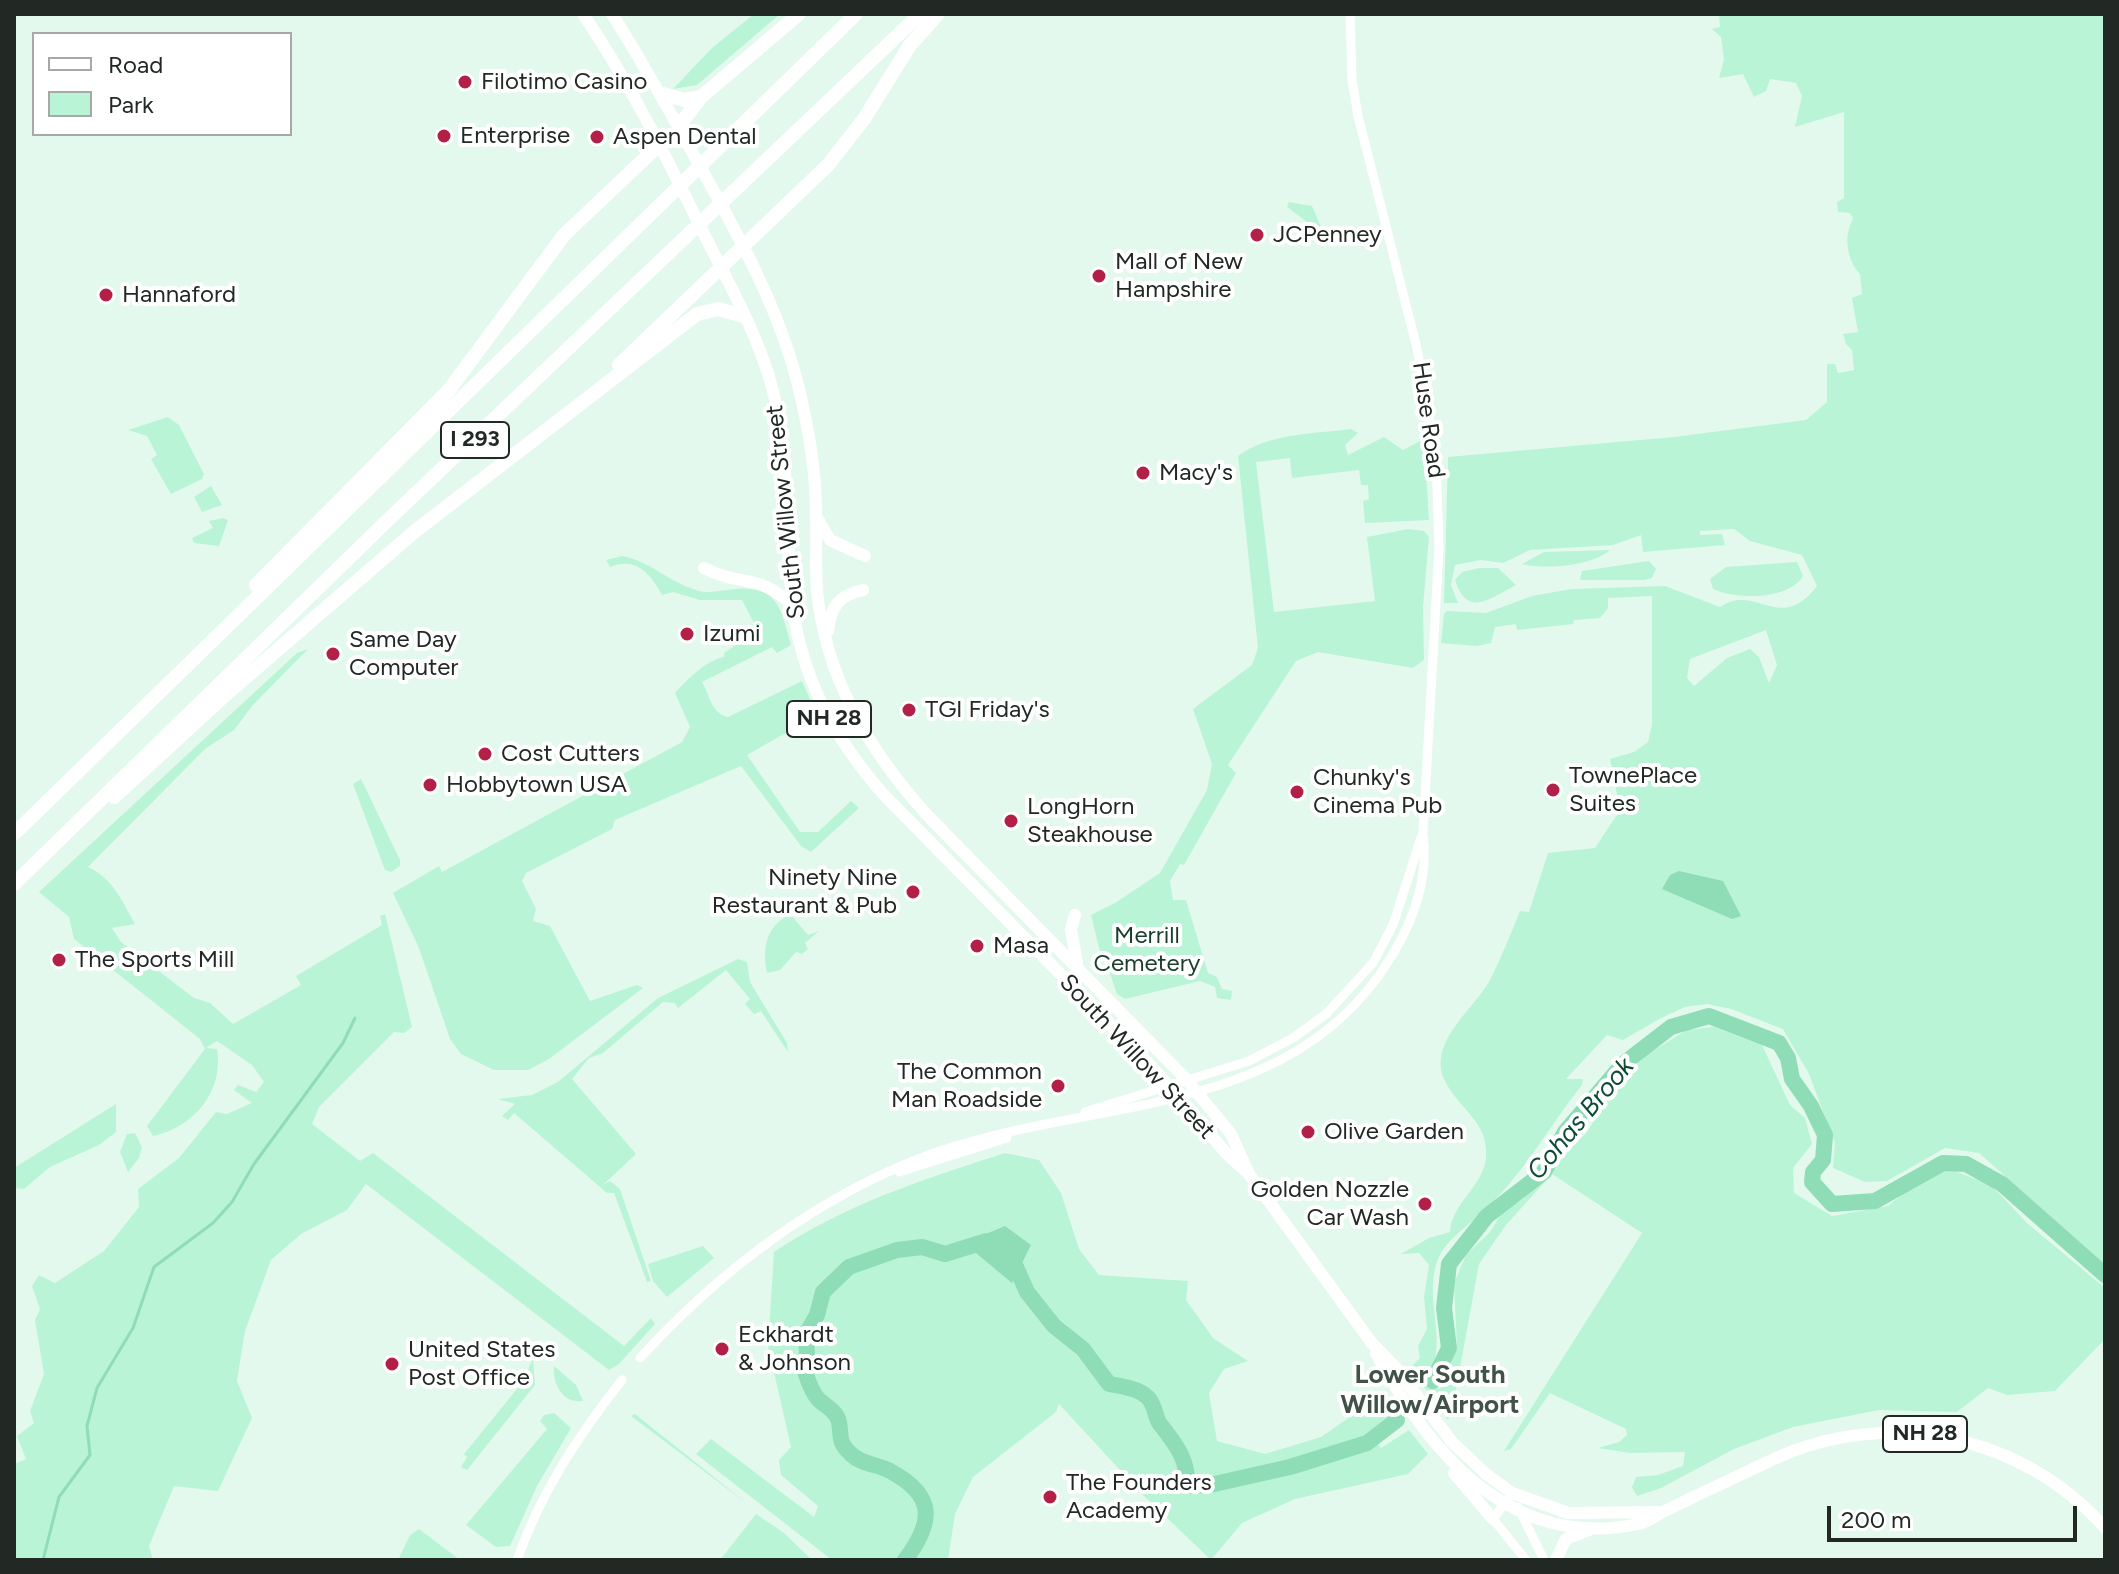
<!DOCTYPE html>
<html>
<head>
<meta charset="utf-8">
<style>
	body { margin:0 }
	#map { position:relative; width:2119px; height:1574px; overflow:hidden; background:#e4f9ed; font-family:Figtree,sans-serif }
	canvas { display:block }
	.frame { position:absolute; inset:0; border:16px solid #222925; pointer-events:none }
	.legend { position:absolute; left:32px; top:32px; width:260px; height:104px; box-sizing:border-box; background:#fff; border:2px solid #a7a9a8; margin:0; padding:10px 14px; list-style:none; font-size:24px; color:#222925 }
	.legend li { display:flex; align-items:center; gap:16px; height:40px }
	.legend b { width:40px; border:2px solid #a7a9a8 }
	.scale { position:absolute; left:1827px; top:1506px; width:250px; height:36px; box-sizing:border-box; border:4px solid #222925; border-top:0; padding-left:10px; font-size:24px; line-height:28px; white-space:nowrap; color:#222925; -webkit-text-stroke:6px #fff; paint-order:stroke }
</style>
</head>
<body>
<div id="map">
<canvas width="2119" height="1574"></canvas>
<div class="frame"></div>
<ul class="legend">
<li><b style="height:10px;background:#fff"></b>Road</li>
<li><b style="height:22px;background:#b9f4d6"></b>Park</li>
</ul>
<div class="scale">200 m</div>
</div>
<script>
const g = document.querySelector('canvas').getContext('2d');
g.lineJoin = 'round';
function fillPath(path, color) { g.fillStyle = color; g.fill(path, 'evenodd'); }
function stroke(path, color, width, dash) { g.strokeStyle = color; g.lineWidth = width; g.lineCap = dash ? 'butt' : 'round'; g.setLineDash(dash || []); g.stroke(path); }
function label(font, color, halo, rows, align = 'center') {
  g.font = font + ' Figtree,sans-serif'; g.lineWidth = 8; g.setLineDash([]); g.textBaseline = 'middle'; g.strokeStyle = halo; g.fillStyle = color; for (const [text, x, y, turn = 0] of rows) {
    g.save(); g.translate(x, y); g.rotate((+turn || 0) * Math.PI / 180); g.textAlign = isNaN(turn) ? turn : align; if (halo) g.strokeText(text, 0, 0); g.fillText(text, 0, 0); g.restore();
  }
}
const green = new Path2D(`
	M754 14H780L697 85 673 89 712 48Z
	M1719 14H2105V1265L1979 1153 1945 1148 1887 1181 1865 1182 1833 1168 1835 1143 1809 1074 1783 1029 1731 1009 1707 1004 1685 1007 1661 1018 1623 1040 1607 1035 1566 1079H1583L1582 1085C1547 1129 1521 1179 1478 1216 1464 1229 1443 1243 1437 1262 1423 1302 1450 1339 1427 1383L1440 1389 1457 1347 1454 1283 1466 1255 1490 1232 1504 1209 1520 1201 1587 1132 1607 1099 1644 1056 1687 1030 1714 1027 1762 1045 1790 1105 1805 1118 1812 1144 1793 1168 1794 1193 1832 1216 1888 1206 1929 1173 1949 1169 1991 1185 2027 1223 2105 1288V1339L2055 1391 2007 1395 1988 1388 1957 1412 1879 1410 1793 1427 1734 1449 1661 1488 1637 1496 1632 1487 1636 1477 1658 1475 1683 1466 1685 1452 1630 1453 1598 1448 1619 1442 1627 1435 1626 1429 1550 1393 1511 1449 1504 1451 1642 1233 1552 1174 1506 1225 1479 1264 1455 1395 1458 1396 1448 1420 1410 1368 1420 1358 1418 1346 1427 1329 1424 1297 1429 1265 1419 1253 1401 1254 1429 1238 1450 1232C1451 1204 1484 1186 1486 1157 1489 1121 1457 1108 1444 1079 1428 1040 1477 1007 1491 978 1502 956 1511 933 1520 911L1529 912 1548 853 1595 848 1620 810 1610 759 1634 752 1648 742 1652 724V596L1608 598V608L1600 618 1574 620 1573 624 1517 630 1516 624 1495 627 1491 643 1477 646 1441 643 1444 614 1447 611 1486 613 1532 596 1571 589 1665 586 1720 607C1756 582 1780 635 1817 586L1802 555 1750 541 1734 529 1700 531V535L1722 534 1725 545 1643 552 1641 535 1613 545 1530 550 1503 563 1481 560 1455 565 1451 585 1458 603H1444L1448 457 1674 437 1806 420 1827 402V364H1835L1838 373 1854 370 1852 350 1846 344 1843 334 1858 332 1852 298 1862 294 1860 274C1847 260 1843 236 1853 219L1850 213 1838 212 1837 202 1844 198V112L1795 127 1802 96 1796 83 1770 79 1766 91 1754 97 1743 74 1719 78 1724 59 1721 37 1712 29 1720 27ZM1766 630 1777 665 1769 683 1759 657 1750 649 1727 658 1694 686 1687 678 1690 659Z
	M1289 202 1312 206 1322 229 1320 241 1317 243 1315 228 1287 207Z
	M168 417 179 425 204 474 202 479 171 494 151 459 157 455 147 436 128 430Z
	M1351 429 1358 433 1345 445 1348 455 1384 437 1403 450 1424 439 1429 520 1365 523 1363 501 1369 499 1368 485H1361L1359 470 1292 478 1290 458 1256 462 1274 612 1375 601 1367 537 1408 529 1424 531 1429 537 1423 607 1424 660 1413 668 1318 652 1296 661 1228 765 1236 773 1184 865 1180 864 1170 881 1173 900H1186L1208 973 1217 977 1222 989 1232 991 1231 1000 1217 998 1215 987 1200 981 1125 999 1117 994 1104 956H1101L1091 915 1115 903 1160 873 1207 790 1212 764 1193 709 1252 665 1258 648 1238 456C1269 433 1313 434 1351 429Z
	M211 486 222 505 202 512 194 497Z
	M223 518 228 520 219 546 194 543 192 538 213 528 209 521Z
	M1610 550C1592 566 1546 570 1522 564L1544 552Z
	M622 556C650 561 669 582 696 590 706 594 716 591 727 590 776 583 780 603 791 645L777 653 772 647 702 682C710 696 711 713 728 717L802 681 817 715 747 755 800 832H818L851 801 859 808 811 852 801 846 741 766 615 820 612 829 526 873 522 881 536 909 533 921 550 926 590 1001 637 985 643 988 549 1059 528 1070H494L461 1054 450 1039 419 948 393 893 439 866 442 872 682 742 690 727 675 693C687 679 707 660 724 657V653L749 636 747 629 754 623 742 600H700L673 592 662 595C651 574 636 556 610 567L606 560Z
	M1649 561 1656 569 1652 578 1644 580H1580L1582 571Z
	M1797 562 1803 576C1789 600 1737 600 1713 589L1710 579 1726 567Z
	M1479 568H1498L1516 585C1491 598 1467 619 1455 580L1462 572Z
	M308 649 253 705 234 730 205 749 88 867C113 879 121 899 135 924L112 928 121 942 194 998 210 1003 233 1024 301 985 296 976 382 925 380 916 385 914 412 1027 404 1033 394 1032 319 1107 312 1124 360 1161 373 1153 624 1346 651 1318 655 1324 619 1364 609 1370 366 1184 347 1210 301 1234 271 1260 245 1331 237 1381 252 1418 218 1491 174 1486 149 1546 153 1560H14V1464L26 1459 17 1436 34 1423 30 1411 44 1374 35 1320 40 1309 32 1286 39 1275 55 1283 104 1251 139 1207 138 1189 179 1158 216 1112 227 1114 252 1103 234 1090 238 1085 256 1092 264 1082 252 1065 217 1041 206 1048 217 1049C224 1092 194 1127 153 1136L147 1126 205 1049 200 1039 74 939 69 917 39 892 297 653Z
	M361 779 400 860V866L391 872 385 870 353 784Z
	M790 914 808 935 819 931 805 943 808 949 802 954 796 952 780 970 767 973C762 947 766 927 790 914Z
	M738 959 747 962 750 982 787 1043 788 1052 761 1011 754 1014 745 1004 750 999 726 970 678 1008 675 1003 663 1002 603 1053 589 1058 572 1079 636 1154 603 1185 610 1181 620 1189 651 1281 647 1282 614 1193H607L514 1113 508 1120 502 1116 515 1104 498 1099 532 1095 558 1082 658 998Z
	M116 1104V1132L99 1145 50 1167 24 1189 14 1188V1168Z
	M135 1133 142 1147 139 1158 128 1172 120 1152 127 1134Z
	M1005 1153 1039 1160 1061 1193 1079 1249 1099 1275 1188 1281 1186 1300 1213 1338 1248 1361 1224 1369 1209 1393 1217 1441 1265 1454 1321 1437 1383 1394 1400 1414 1370 1432 1381 1448 1409 1430 1428 1454 1408 1474 1295 1499 1242 1523 1211 1560 1143 1495 1059 1404 1056 1412 973 1477 955 1514 948 1560H832L696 1454 711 1439 814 1517 818 1506 781 1475 779 1460 791 1447 768 1346 774 1252C848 1203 922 1180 1005 1153Z
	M703 1246 714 1258 667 1297 653 1281 648 1264Z
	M533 1359 535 1385 467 1470 461 1467 467 1457 464 1454 521 1384Z
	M554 1366 576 1385 583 1401C563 1404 552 1384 554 1366Z
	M554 1413 571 1428 537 1486 510 1546 496 1547 466 1525 547 1429 540 1421 544 1415Z
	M635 1414 749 1505 631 1416Z
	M756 1514 784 1533 812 1560H720Z
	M419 1529 460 1560H398L410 1535Z`);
const water = new Path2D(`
	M1679 871 1723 881 1741 916 1732 919 1662 889 1670 875Z
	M1005 1226 1031 1245 1012 1283 964 1243Z`);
const stream = new Path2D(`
	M43 1560 59 1497 90 1455 87 1426 97 1388 133 1328 154 1267 213 1223 232 1202 254 1164 343 1043 355 1018`);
const river = new Path2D(`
	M1009 1251 1027 1292 1054 1326 1083 1349 1109 1384C1125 1387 1147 1389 1153 1406 1156 1412 1156 1419 1160 1424 1176 1445 1187 1457 1188 1486L1210 1485 1290 1467 1367 1443 1397 1420
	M1433 1381 1449 1348 1444 1308 1449 1264 1487 1216 1544 1172 1565 1132 1623 1064 1671 1027 1709 1016 1779 1043 1788 1058 1792 1079 1811 1106 1825 1135 1823 1160 1813 1172 1812 1182 1832 1204 1875 1201 1943 1163 1966 1164 2002 1184 2105 1275
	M905 1560C933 1523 937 1496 890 1471 878 1464 862 1465 851 1454 837 1441 842 1437 839 1422 837 1411 825 1406 818 1399 810 1390 807 1377 803 1366L807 1353 806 1334 817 1315 823 1292 849 1267 897 1250 922 1247 945 1254 987 1241`);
const tertiary = new Path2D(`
	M1085 1112 1249 1061 1293 1038 1326 1014 1373 963 1393 925 1422 835
	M899 1172 1007 1138
	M640 1358C718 1273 810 1202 918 1159 1082 1094 1290 1127 1393 954 1415 917 1429 877 1423 833L1439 548 1436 455 1417 348 1358 116 1352 80 1350 14
	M1508 1499 1493 1519 1526 1560
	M1518 1507 1544 1560
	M517 1560C541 1492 578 1436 622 1380`);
const primary = new Path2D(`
	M583 14C631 84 668 161 705 236 730 286 759 336 773 391 791 461 784 536 793 608 802 679 837 742 884 795L1152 1067 1227 1154 1249 1174 1371 1342 1395 1367 1452 1442 1486 1474 1512 1493 1568 1513 1662 1512
	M612 14C646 67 675 121 706 177 742 242 778 308 797 381 808 424 816 468 816 513 817 539 815 565 817 591 826 679 870 752 928 816L1186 1079 1231 1134 1249 1174
	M819 521 830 540 865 556
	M704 568C740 587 759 572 793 606
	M828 631C831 606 838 596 863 590
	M1075 915 1071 930 1078 969
	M1376 1353C1429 1453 1512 1551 1638 1524 1648 1522 1656 1515 1665 1511 1701 1493 1738 1476 1774 1459 1887 1407 2022 1434 2105 1528
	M1454 1473 1493 1519
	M1556 1560 1566 1539 1589 1530`);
const motorway = new Path2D(`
	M663 94 684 100 701 97
	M679 126 701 97 799 14
	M619 365 828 165 864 119 910 45 938 14
	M256 585 449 390 564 235 660 144
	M114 797 224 696 414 532 697 314 718 309 744 316
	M14 834 856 14
	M14 884 390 518 920 14`);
const markers = [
	[465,82,8,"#b22047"],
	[444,136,8,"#b22047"],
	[597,137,8,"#b22047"],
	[1257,235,8,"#b22047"],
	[1099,276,8,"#b22047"],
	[106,295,8,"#b22047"],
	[1143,473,8,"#b22047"],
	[687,634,8,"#b22047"],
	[333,654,8,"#b22047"],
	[909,710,8,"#b22047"],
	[485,754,8,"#b22047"],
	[430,785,8,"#b22047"],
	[1553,790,8,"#b22047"],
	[1297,792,8,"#b22047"],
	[1011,821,8,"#b22047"],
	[913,892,8,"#b22047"],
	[977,946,8,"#b22047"],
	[59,960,8,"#b22047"],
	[1058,1086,8,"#b22047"],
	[1308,1132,8,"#b22047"],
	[1425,1204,8,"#b22047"],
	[722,1349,8,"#b22047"],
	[392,1364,8,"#b22047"],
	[1050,1497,8,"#b22047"]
];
const shields = [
	[475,440,68],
	[829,719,84],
	[1925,1434,84]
];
const shieldNames = [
	["I 293",475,440],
	["NH 28",829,719],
	["NH 28",1925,1434]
];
const poiNames = [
	["Filotimo Casino",481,82],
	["Enterprise",460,136],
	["Aspen Dental",613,137],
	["JCPenney",1273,235],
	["Mall of New",1115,262],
	["Hampshire",1115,290],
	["Hannaford",122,295],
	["Macy's",1159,473],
	["Izumi",703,634],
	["Same Day",349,640],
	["Computer",349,668],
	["TGI Friday's",925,710],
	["Cost Cutters",501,754],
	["TownePlace",1569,776],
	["Suites",1569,804],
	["Chunky's",1313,778],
	["Cinema Pub",1313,806],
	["Hobbytown USA",446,785],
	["LongHorn",1027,807],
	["Steakhouse",1027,835],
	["Ninety Nine",897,878,"right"],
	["Restaurant & Pub",897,906,"right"],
	["Masa",993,946],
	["The Sports Mill",75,960],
	["The Common",1042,1072,"right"],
	["Man Roadside",1042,1100,"right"],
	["Olive Garden",1324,1132],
	["Golden Nozzle",1409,1190,"right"],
	["Car Wash",1409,1218,"right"],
	["Eckhardt",738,1335],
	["& Johnson",738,1363],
	["United States",408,1350],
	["Post Office",408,1378],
	["The Founders",1066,1483],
	["Academy",1066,1511]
];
const streetNames = [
	["Huse Road",1428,420,82],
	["South Willow Street",786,512,-96],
	["South Willow Street",1137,1057,47]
];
const parkNames = [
	["Merrill",1147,936],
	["Cemetery",1147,964]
];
const waterNames = [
	["Cohas Brook",1581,1119,-50]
];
const neighbourhoodNames = [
	["Lower South",1430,1375],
	["Willow/Airport",1430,1405]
];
fillPath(green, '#b9f4d6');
fillPath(water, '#8fddb7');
stroke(stream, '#8fddb7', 3);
stroke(river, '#8fddb7', 16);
stroke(tertiary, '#fff', 9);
stroke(primary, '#fff', 12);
stroke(motorway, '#fff', 14);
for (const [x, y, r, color] of markers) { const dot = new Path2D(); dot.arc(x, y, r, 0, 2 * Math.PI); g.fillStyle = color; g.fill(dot); stroke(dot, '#fff', 3); }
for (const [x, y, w] of shields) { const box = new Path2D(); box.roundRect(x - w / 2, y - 18, w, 36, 6); g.fillStyle = '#fff'; g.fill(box); stroke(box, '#222925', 2); }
label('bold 22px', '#222925', null, shieldNames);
label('24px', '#222925', '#fff', poiNames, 'left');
label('24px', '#222925', '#fff', streetNames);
label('24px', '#1a3d2d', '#fff', parkNames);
label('italic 26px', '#0c4c34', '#fff', waterNames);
label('bold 26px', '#415249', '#fff', neighbourhoodNames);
</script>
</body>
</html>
